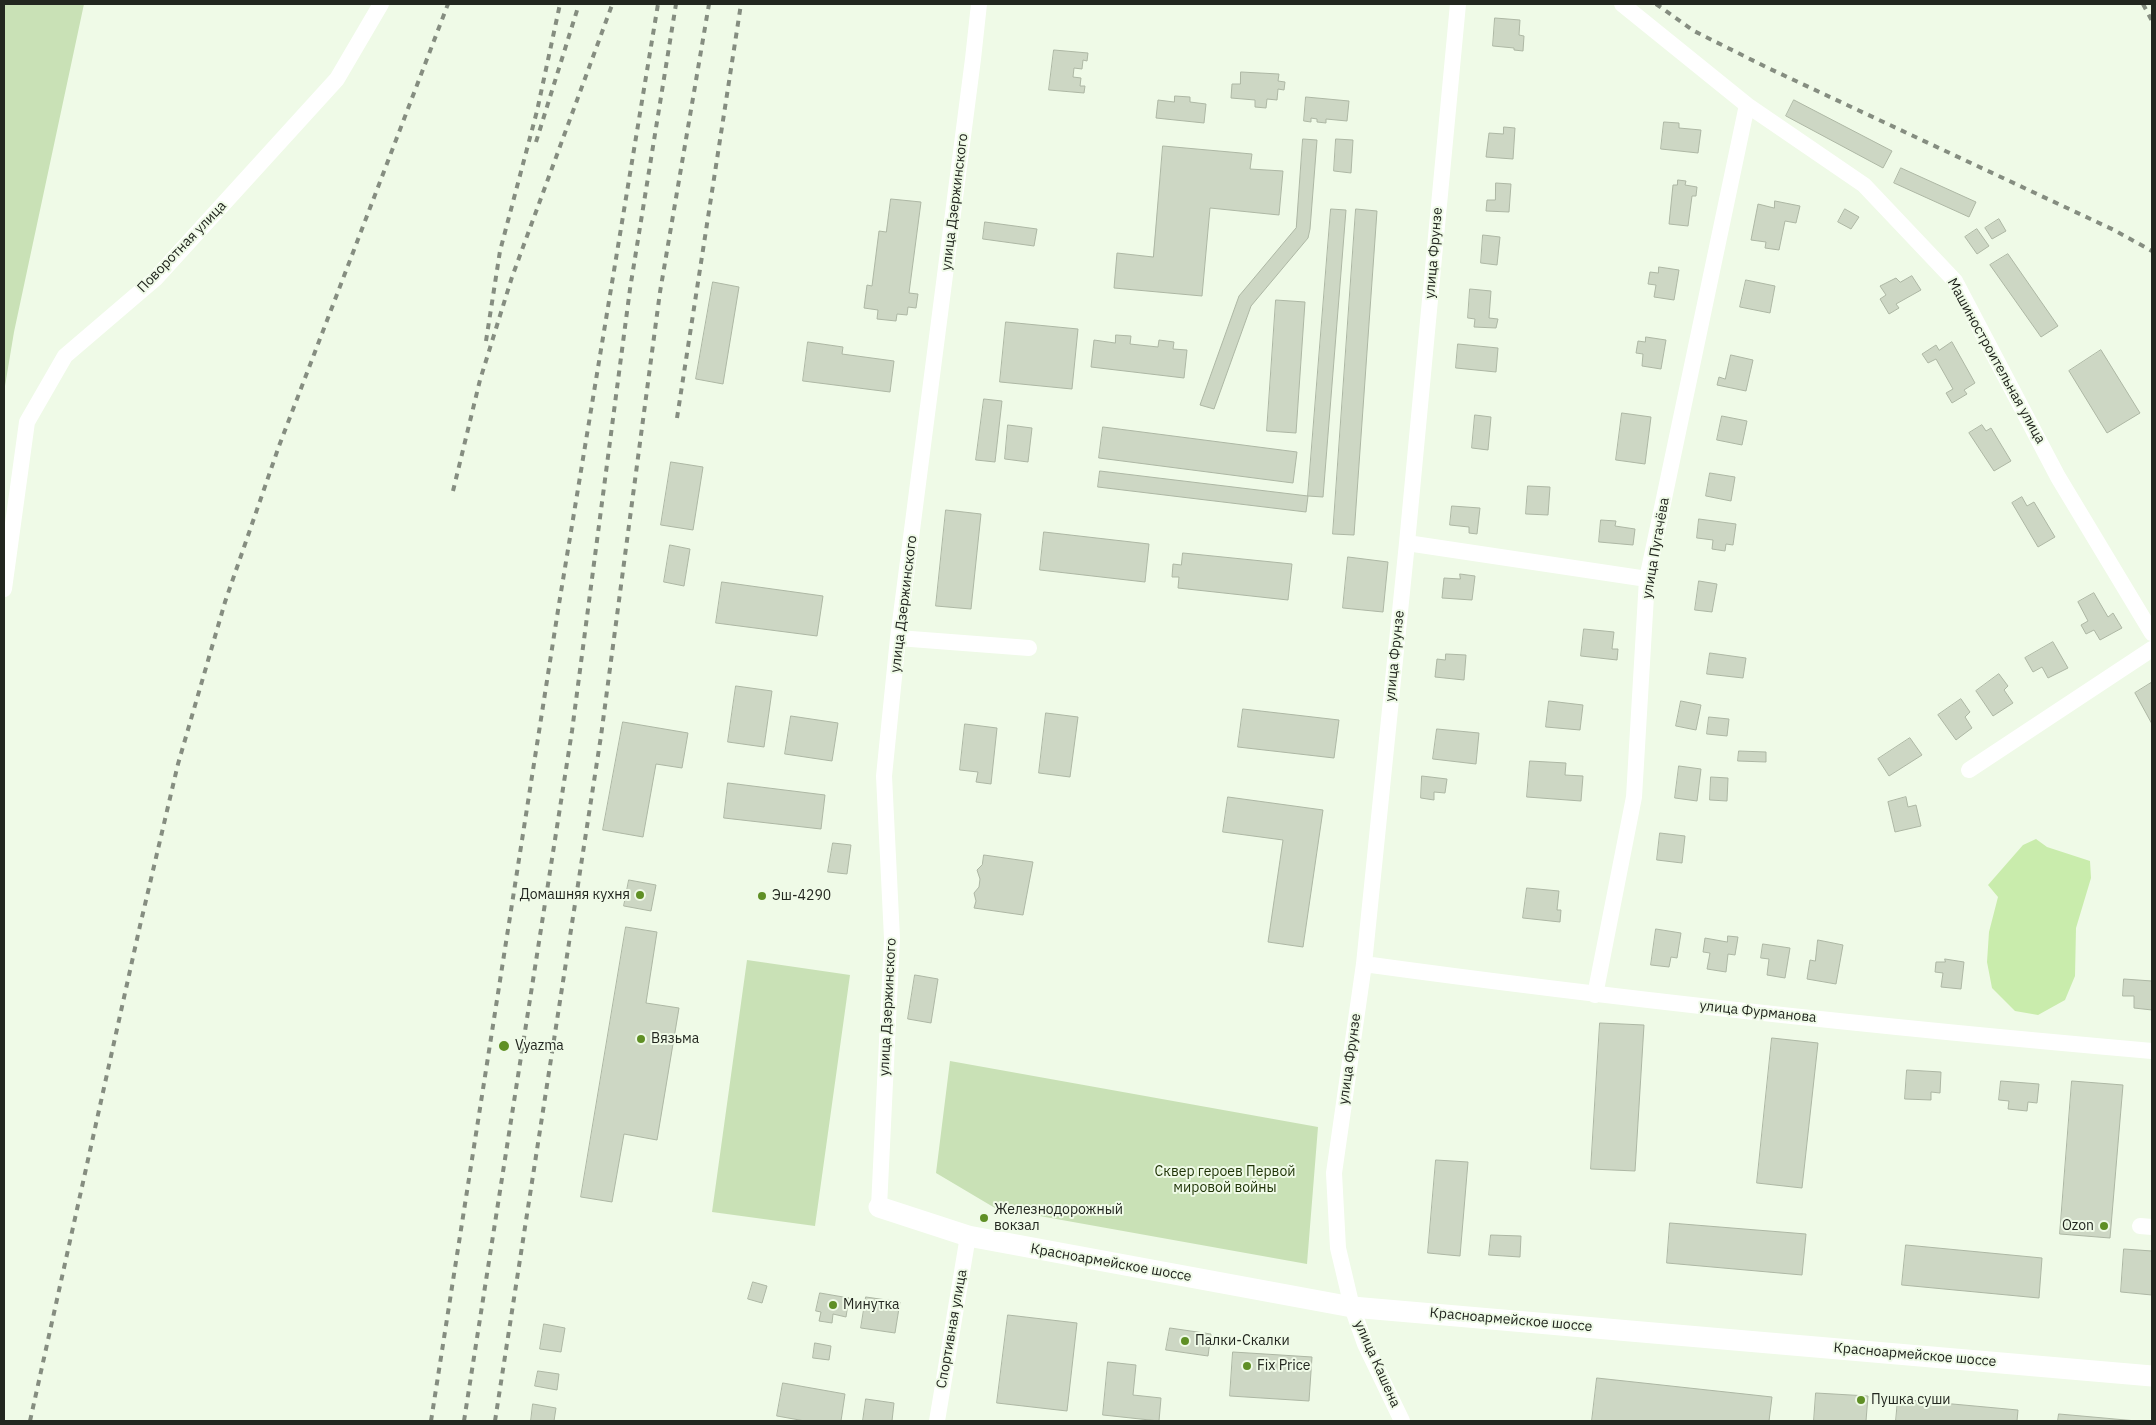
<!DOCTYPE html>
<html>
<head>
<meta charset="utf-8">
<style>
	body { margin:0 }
	#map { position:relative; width:2156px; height:1425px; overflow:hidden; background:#effae7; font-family:"IBM Plex Sans",sans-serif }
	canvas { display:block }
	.frame { position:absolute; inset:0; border:5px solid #22261f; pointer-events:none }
</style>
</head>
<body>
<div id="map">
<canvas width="2156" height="1425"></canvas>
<div class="frame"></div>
</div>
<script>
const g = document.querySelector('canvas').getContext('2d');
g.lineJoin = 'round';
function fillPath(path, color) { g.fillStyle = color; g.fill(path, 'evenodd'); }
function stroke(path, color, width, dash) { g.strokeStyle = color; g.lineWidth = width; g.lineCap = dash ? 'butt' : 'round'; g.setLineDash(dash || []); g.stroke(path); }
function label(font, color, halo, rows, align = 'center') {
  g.font = font + ' "IBM Plex Sans",sans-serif'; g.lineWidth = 4; g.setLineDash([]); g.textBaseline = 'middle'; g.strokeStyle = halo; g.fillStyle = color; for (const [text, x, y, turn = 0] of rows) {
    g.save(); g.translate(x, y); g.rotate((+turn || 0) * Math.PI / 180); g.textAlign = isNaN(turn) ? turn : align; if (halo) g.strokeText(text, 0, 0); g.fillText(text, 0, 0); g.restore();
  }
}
const green = new Path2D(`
	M4 4H84L14 332 4 392Z
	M747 960 850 975 815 1226 712 1212Z
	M950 1061 1318 1127 1307 1264 995 1208 936 1173Z`);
const water = new Path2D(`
	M2036 839 2047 847 2090 861 2091 878 2076 928 2075 976 2065 1000 2038 1015 2015 1011 1992 988 1987 962 1989 932 1998 897 1988 885 2023 845Z`);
const building = new Path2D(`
	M1495 18 1520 20 1519 35 1524 36 1523 51 1514 50V48L1493 46Z
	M1054 50 1088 53 1087 61 1083 60 1082 69 1074 68 1073 77 1081 78 1080 86H1085L1084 93 1049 90Z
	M1241 72 1279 74 1278 81 1285 82 1284 90 1278 89 1277 100 1267 99 1266 108 1255 107V100L1231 98 1232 84H1240Z
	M1175 96 1190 97V102L1206 104 1204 123 1156 118 1158 100 1174 102Z
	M1306 97 1349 101 1347 121 1326 119V123L1317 122V119L1311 118V122L1304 121Z
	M1794 100 1892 151 1883 168 1786 116Z
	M1664 122 1679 123V128L1701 130 1698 153 1661 149Z
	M1504 127 1515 128 1513 159 1486 157 1489 133 1503 134Z
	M1303 139 1317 140 1310 229 1308 238 1251 306 1214 409 1200 405 1239 296 1296 228Z
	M1336 139 1353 140 1351 173 1334 171Z
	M1163 146 1252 154 1250 169 1283 171 1279 215 1210 208 1202 296 1114 288 1117 253 1153 257Z
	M1901 168 1976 202 1969 217 1894 183Z
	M1678 180 1686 181 1685 185 1697 187 1696 196H1692L1688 226 1669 224 1673 185H1677Z
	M1496 183 1511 184 1509 212 1486 211 1487 200H1495Z
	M891 199 921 202 909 293 918 294 916 308 908 307 907 315 897 314 896 321 877 319 878 310 864 308 867 285 872 286 879 231 886 232Z
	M1775 201 1800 206 1796 223 1785 221 1779 250 1765 248 1766 242 1751 240 1758 204 1774 208Z
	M1331 209 1346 210 1323 497 1308 496Z
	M1356 209 1377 211 1354 535 1333 534Z
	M1845 209 1859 217 1851 229 1838 222Z
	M1999 219 2006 231 1992 239 1985 228Z
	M985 222 1037 229 1034 246 983 239Z
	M1977 229 1989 246 1977 254 1965 237Z
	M1483 235 1500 237 1497 265 1481 263Z
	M2008 254 2058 326 2041 337 1990 265Z
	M1659 267 1679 270 1674 300 1654 297 1656 285 1648 284 1650 272 1658 273Z
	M1912 276 1921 290 1896 304 1899 308 1889 314 1880 299 1886 295 1880 286 1896 278 1900 282Z
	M1746 280 1775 286 1770 313 1740 307Z
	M713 282 739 287 723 384 696 379Z
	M1470 289 1491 291 1489 318 1498 319 1496 328 1474 327 1475 319 1468 318Z
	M1276 300 1305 302 1296 433 1267 431Z
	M1006 322 1078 329 1072 389 1000 382Z
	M1116 335 1131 336 1130 344 1158 347 1159 340 1174 342 1173 349 1187 350 1184 378 1091 367 1094 340 1115 343Z
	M1646 337 1666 340 1661 369 1642 366 1643 354 1636 353 1638 341 1645 342Z
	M808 342 843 347 842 354 894 361 890 392 803 381Z
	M1952 342 1975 383 1964 390 1967 394 1952 403 1946 393 1953 389 1936 359 1928 363 1922 354 1936 345 1939 350Z
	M1458 344 1498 348 1496 372 1456 368Z
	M2101 350 2140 413 2107 433 2069 371Z
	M1731 355 1753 360 1746 391 1717 385 1719 377 1725 379Z
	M984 399 1002 401 995 462 976 460Z
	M1622 413 1651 417 1645 464 1616 460Z
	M1475 415 1491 417 1488 450 1472 448Z
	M1722 416 1747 421 1742 445 1717 440Z
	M1008 425 1032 428 1028 462 1005 459Z
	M1982 425 1986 431 1991 428 2011 461 1994 471 1969 433Z
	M1103 427 1297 452 1293 483 1099 458Z
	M671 462 703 467 693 530 661 525Z
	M1100 471 1308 496 1306 512 1098 487Z
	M1710 473 1735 477 1731 501 1706 496Z
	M1528 486 1550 487 1548 515 1526 514Z
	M2022 497 2027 506 2034 502 2055 537 2038 547 2012 503Z
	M1452 506 1480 508 1477 534 1469 533V527L1450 525Z
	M946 510 981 514 971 609 936 606Z
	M1699 519 1736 524 1733 545 1726 544 1725 551 1712 549 1713 540 1697 538Z
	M1601 520 1616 521 1615 526 1635 529 1633 545 1599 542Z
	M1044 532 1149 544 1145 582 1040 570Z
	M670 545 690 549 684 586 664 582Z
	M1183 553 1292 564 1288 600 1178 588 1179 577H1172L1173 564 1181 565Z
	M1348 557 1388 562 1383 612 1343 608Z
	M1460 574 1475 576 1472 600 1442 598 1444 578 1460 579Z
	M1699 581 1717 584 1712 612 1695 610Z
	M722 582 823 596 817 636 716 623Z
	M2094 593 2108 617 2113 613 2122 628 2100 640 2094 630 2086 634 2081 625 2088 621 2078 602Z
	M1584 629 1614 632 1612 649H1618L1617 660 1581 656Z
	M2053 642 2068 668 2048 678 2042 667 2033 672 2025 658Z
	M1710 653 1746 658 1743 678 1707 674Z
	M1446 654 1466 655 1464 680 1435 677 1437 659 1445 660Z
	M1999 674 2008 686 2004 690 2013 703 1993 716 1976 691Z
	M2151 683 2152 686V724L2135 693Z
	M736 686 772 691 764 747 728 742Z
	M1961 699 1970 712 1965 717 1972 728 1956 740 1938 715Z
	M1549 701 1583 705 1580 730 1546 727Z
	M1681 701 1701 705 1696 730 1676 726Z
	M1243 709 1339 720 1334 758 1238 747Z
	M1046 713 1078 717 1070 777 1039 773Z
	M791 716 838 723 832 761 785 754Z
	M1709 717 1729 719 1727 736 1707 734Z
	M623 722 688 733 682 768 656 764 643 837 603 830Z
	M965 724 997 728 991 784 976 782 978 772 960 770Z
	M1437 729 1479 733 1476 764 1433 759Z
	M1910 738 1922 755 1889 776 1878 759Z
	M1739 751 1766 752V762L1738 761Z
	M1530 761 1566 763 1565 775 1583 776 1581 801 1527 797Z
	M1679 766 1701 769 1697 801 1675 798Z
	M1422 776 1447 779 1445 793 1434 792V800L1421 798Z
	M1711 777 1728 778 1727 801 1710 800Z
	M728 783 825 795 821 829 724 818Z
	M1228 797 1323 810 1303 947 1268 942 1283 840 1223 832Z
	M1906 797 1908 807 1916 805 1921 826 1895 832 1888 802Z
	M1660 833 1685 836 1682 863 1657 860Z
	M833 843 851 845 847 874 828 872Z
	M984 855 1033 862 1023 915 974 908 976 901 974 893 979 887 980 879 977 870 982 865Z
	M629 880 656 885 651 911 624 906Z
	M1527 888 1559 891 1557 910H1561L1560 922 1523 918Z
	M626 927 657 932 646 1003 679 1008 657 1140 624 1134 612 1202 581 1197Z
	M1656 929 1681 933 1677 958 1671 957 1669 967 1651 965Z
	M1728 936 1738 937 1735 955 1728 954 1726 972 1707 969 1710 953 1703 952 1705 938 1727 942Z
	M1818 940 1843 945 1836 984 1807 979 1810 960 1815 961Z
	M1763 944 1790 948 1785 978 1767 975 1769 959 1761 958Z
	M1945 959 1964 962 1961 989 1941 987 1943 973 1935 972 1936 962H1945Z
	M915 975 938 979 931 1023 908 1019Z
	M2124 979 2152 981V1010L2134 1008V996H2123Z
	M1600 1023 1644 1025 1635 1171 1591 1169Z
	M1772 1038 1818 1043 1802 1188 1757 1183Z
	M1907 1070 1941 1072 1940 1093 1931 1092V1100L1905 1099Z
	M2001 1081 2039 1084 2037 1103 2028 1102 2027 1111 2008 1109 2009 1101 1999 1100Z
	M2072 1081 2123 1085 2110 1238 2060 1234Z
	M1436 1160 1468 1162 1460 1256 1428 1253Z
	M1670 1223 1806 1234 1802 1275 1667 1263Z
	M1491 1235 1521 1236 1520 1257 1489 1255Z
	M1906 1245 2042 1258 2039 1298 1902 1285Z
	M2124 1249 2152 1251V1295L2121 1292Z
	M753 1282 767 1286 762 1303 748 1299Z
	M820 1293 849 1298 846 1317 833 1314 832 1323 819 1321 821 1312 816 1311Z
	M866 1297 900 1302 895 1333 861 1328Z
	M1008 1315 1077 1323 1067 1411 997 1403Z
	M544 1324 565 1328 561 1352 540 1349Z
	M1170 1328 1211 1334 1208 1356 1166 1350Z
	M815 1343 831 1346 829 1360 813 1358Z
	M1233 1352 1312 1357 1309 1401 1230 1396Z
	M1108 1362 1136 1365 1133 1395 1161 1398 1159 1421 1103 1415Z
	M538 1371 559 1374 557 1390 535 1386Z
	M1597 1378 1772 1397 1769 1421H1592Z
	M783 1383 845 1394 841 1421H805L777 1416Z
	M1816 1393 1868 1396 1866 1421H1814Z
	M866 1399 894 1403 892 1421H863Z
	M1898 1399 2018 1410 2017 1421H1896Z
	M533 1404 556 1408 554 1421H531Z
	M2059 1414 2137 1421H2058Z`);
const minor = new Path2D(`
	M1622 4 1747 105 1864 185 1955 281 2058 477 2152 633
	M1407 543 1647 579
	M4 589 27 422 65 356 155 279 337 79 381 4
	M898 638 1029 648
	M1969 770 2152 649
	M1364 964C1626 1000 1889 1028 2152 1051
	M1595 995 1634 797 1647 579 1747 105
	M879 1207 892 938 884 776 898 638 973 59 979 4
	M2140 1226 2152 1227
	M937 1421 968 1236
	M1402 1421 1365 1344 1352 1307 1338 1248 1334 1173 1364 964 1407 543 1458 4`);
const tertiary = new Path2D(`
	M879 1207 968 1236 1352 1307 2152 1376`);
const rail = new Path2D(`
	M1656 4 1694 31 1766 67 2114 230 2152 251
	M2143 4 2152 21
	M536 142 579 4
	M486 341 500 251 537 111 560 4
	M677 418 741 4
	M453 491 480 380 512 277 612 5
	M30 1421 139 930 178 764 225 602 279 446 448 4
	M431 1421 559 604 658 4
	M464 1421 572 731 630 289 676 4
	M495 1421 601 736 660 292 709 4`);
const markers = [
	[640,895,5,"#5f8f25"],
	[762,896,5,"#5f8f25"],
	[641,1039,5,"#5f8f25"],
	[504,1046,6,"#5f8f25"],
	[984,1218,5,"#5f8f25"],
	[2104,1226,5,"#5f8f25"],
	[833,1305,5,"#5f8f25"],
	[1185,1341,5,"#5f8f25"],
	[1247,1366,5,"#5f8f25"],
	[1861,1400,5,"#5f8f25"]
];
const streetNames = [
	["улица Дзержинского",955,202,-83],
	["Поворотная улица",182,247,-46],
	["улица Фрунзе",1434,253,-85],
	["Машиностроительная улица",1996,361,61],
	["улица Пугачёва",1656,548,-80],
	["улица Дзержинского",904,604,-83],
	["улица Фрунзе",1395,656,-84],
	["улица Дзержинского",888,1007,-87],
	["улица Фурманова",1758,1012,6],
	["улица Фрунзе",1350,1059,-82],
	["Красноармейское шоссе",1111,1263,10],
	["Красноармейское шоссе",1511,1320,5],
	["Спортивная улица",952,1329,-80],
	["Красноармейское шоссе",1915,1355,5],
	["улица Кашена",1377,1364,66]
];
const poiNames = [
	["Домашняя кухня",630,895,"right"],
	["Эш-4290",772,896],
	["Вязьма",651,1039],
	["Vyazma",515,1046],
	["Железнодорожный",994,1210],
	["вокзал",994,1226],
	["Ozon",2094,1226,"right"],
	["Минутка",843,1305],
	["Палки-Скалки",1195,1341],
	["Fix Price",1257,1366],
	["Пушка суши",1871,1400]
];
const parkNames = [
	["Сквер героев Первой",1225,1172],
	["мировой войны",1225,1188]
];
fillPath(green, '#c9e1b6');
fillPath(water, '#c9ecac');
fillPath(building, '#cdd7c4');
stroke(building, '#adb7a4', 1);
stroke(minor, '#fff', 16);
stroke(tertiary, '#fff', 21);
stroke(rail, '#858d80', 4, [6, 6]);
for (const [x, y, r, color] of markers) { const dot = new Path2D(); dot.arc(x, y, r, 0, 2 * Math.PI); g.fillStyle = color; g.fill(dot); stroke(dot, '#effae7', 2); }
label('14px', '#22261f', '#effae7', streetNames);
label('14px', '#22261f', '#effae7', poiNames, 'left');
label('14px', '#1d3204', '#effae7', parkNames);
</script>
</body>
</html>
